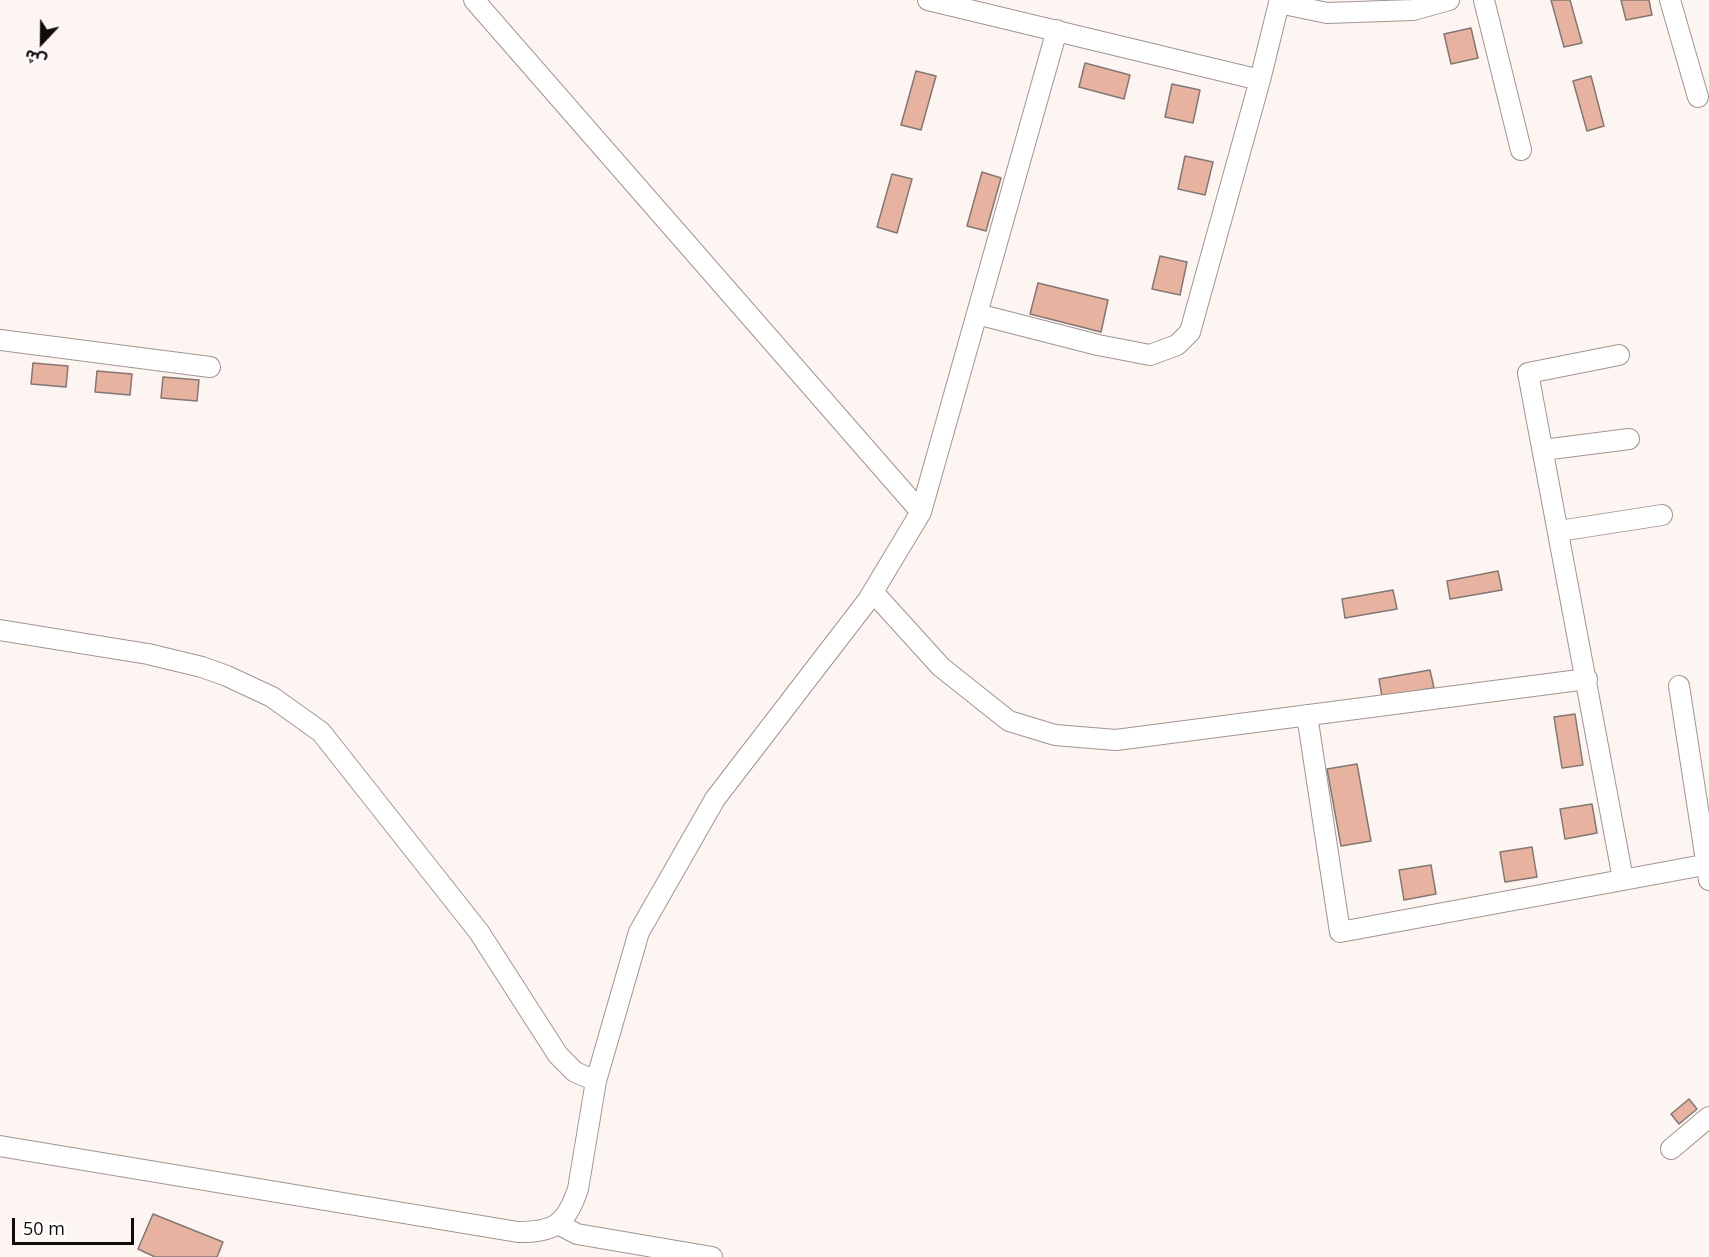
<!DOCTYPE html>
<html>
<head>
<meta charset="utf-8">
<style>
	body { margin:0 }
	#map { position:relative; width:1709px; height:1257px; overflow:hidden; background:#fdf5f2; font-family:"Open Sans","Noto Sans Arabic",sans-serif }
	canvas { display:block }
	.north { position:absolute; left:12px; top:12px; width:60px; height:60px; -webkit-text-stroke:4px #fff; paint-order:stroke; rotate:202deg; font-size:16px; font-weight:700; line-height:24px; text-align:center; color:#100b0a }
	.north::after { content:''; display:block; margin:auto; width:21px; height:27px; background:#100b0a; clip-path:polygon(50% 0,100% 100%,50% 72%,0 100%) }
	.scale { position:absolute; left:12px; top:1218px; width:122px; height:27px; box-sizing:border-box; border:3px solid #100b0a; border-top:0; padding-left:8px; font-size:18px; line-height:21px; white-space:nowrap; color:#100b0a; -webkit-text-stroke:4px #fff; paint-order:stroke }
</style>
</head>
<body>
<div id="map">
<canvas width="1709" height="1257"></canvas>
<div class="north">ش</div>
<div class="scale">50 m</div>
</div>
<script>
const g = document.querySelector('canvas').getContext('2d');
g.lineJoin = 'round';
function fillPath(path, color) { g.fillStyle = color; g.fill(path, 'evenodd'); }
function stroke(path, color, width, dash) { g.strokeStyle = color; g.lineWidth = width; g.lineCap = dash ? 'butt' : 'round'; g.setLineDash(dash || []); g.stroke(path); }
const building = new Path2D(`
	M1551 0H1570L1582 43 1564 47Z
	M1621 0H1649L1652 15 1626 20Z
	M1471 28 1478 58 1451 64 1444 34Z
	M1085 63 1130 75 1124 99 1079 87Z
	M916 71 936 76 921 130 901 125Z
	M1591 76 1604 126 1587 131 1573 81Z
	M1172 84 1200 90 1193 123 1165 117Z
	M1185 156 1213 162 1205 195 1178 189Z
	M982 172 1001 178 986 231 967 226Z
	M892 174 912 179 897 233 877 227Z
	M1160 256 1187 262 1180 295 1152 289Z
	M1038 283 1108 300 1101 332 1030 314Z
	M33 363 68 366 66 387 31 384Z
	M97 371 132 374 130 395 95 392Z
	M163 377 199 380 197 401 161 398Z
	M1498 571 1502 590 1450 599 1447 581Z
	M1393 590 1397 609 1345 618 1342 599Z
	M1430 670 1434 688 1382 697 1379 679Z
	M1575 714 1583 765 1562 768 1554 717Z
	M1357 764 1371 841 1341 846 1327 769Z
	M1592 804 1597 833 1565 839 1560 809Z
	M1532 847 1537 877 1505 882 1500 852Z
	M1431 865 1436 894 1404 900 1399 870Z
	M1689 1099 1697 1109 1679 1124 1671 1114Z
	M153 1214 223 1242 217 1257H155L138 1249Z`);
const minor = new Path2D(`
	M474 0 921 512
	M928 0 1260 80 1190 332 1177 345 1150 355 1098 345 977 314
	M1484 0 1521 150
	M1670 0 1698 97
	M1260 80 1279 3 1327 13 1413 10 1449 0
	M0 340 210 367
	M1619 355 1528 373 1623 879
	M1543 450 1629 439
	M1559 531 1662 515
	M873 592 941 667 1009 721 1055 735 1116 740 1587 679
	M0 630 148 654 202 667 227 676 272 697 321 732 479 932 558 1055 575 1072 596 1081
	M1679 686 1709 880
	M1307 715 1340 932 1709 864
	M0 1146 518 1232C554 1232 566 1225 578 1189L596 1081 639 932 715 799 868 600 921 512 1057 30
	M1671 1149 1709 1117
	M558 1224 577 1234 712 1257`);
fillPath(building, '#e7b3a0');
stroke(building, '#837772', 1.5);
stroke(minor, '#a19590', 22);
stroke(minor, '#fff', 20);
</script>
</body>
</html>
